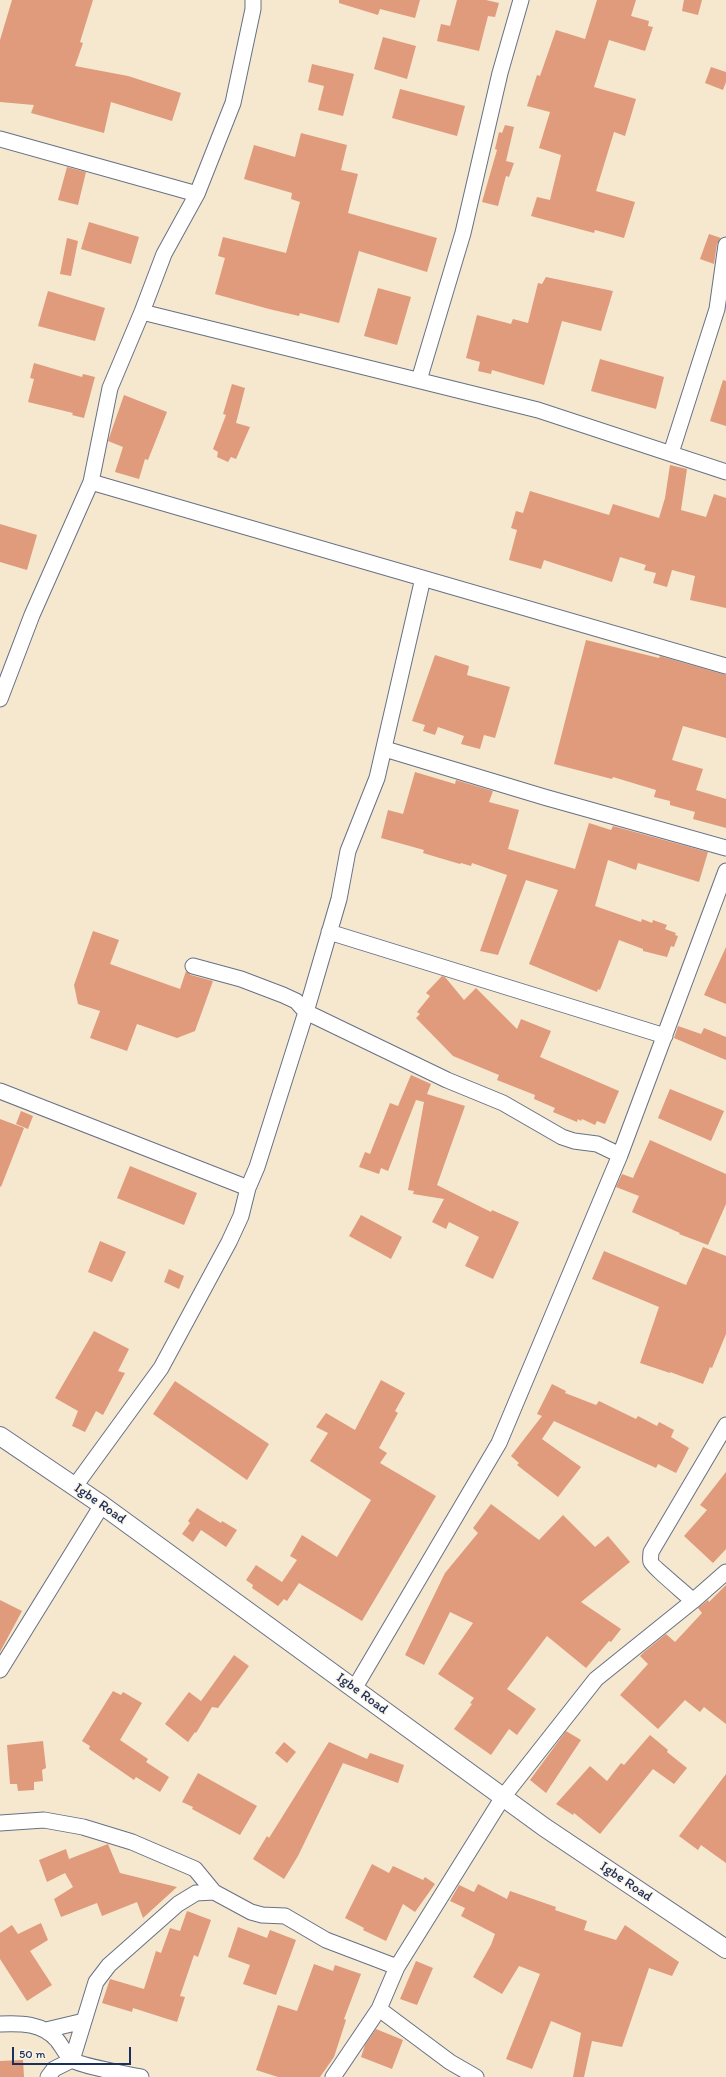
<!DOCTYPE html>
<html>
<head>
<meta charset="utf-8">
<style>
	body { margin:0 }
	#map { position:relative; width:726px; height:2077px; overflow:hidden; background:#f5e8ce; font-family:Itim,sans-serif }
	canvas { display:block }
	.scale { position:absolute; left:12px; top:2047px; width:119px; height:18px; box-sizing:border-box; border:2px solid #1b2f5e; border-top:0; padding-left:5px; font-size:12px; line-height:14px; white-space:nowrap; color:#1b2f5e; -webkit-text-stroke:3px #fcf5e5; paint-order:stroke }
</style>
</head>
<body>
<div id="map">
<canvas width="726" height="2077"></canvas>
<div class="scale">50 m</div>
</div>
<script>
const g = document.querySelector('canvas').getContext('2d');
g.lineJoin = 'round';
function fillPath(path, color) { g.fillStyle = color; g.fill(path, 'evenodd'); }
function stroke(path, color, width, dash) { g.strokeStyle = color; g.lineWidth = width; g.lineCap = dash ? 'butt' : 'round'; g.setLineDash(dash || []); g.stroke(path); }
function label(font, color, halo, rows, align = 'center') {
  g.font = font + ' Itim,sans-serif'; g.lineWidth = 3; g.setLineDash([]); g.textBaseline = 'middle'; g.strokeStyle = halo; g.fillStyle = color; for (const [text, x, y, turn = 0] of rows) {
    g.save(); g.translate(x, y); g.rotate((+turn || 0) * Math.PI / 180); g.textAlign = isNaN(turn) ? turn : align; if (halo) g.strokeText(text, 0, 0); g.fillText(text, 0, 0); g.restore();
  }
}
const building = new Path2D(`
	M12 0H93L80 42 83 43 75 66 128 76 181 93 172 121 111 102 104 133 31 113 34 105 0 102V40Z
	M339 0H420L415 18 380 9 378 15 339 3Z
	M457 0H486L499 3 495 17 488 16 479 51 437 41 441 24 450 26Z
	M597 0H636L631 16 649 21 648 26 653 27 645 51 609 40 594 87 636 99 625 136 614 132 596 191 635 202 624 238 595 230 594 233 531 216 537 197 550 200 561 155 539 148 550 112 527 106 537 75 540 76 556 30 585 39Z
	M684 0H702L698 15 682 11Z
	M383 37 416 46 407 79 374 69Z
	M312 64 354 74 343 116 318 110 324 86 308 82Z
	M711 67 726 72V82L723 90 705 83Z
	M400 89 465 106 457 136 392 118Z
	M505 125 514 127 506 161 514 163 509 177 506 176 498 206 482 202 497 150 495 149 499 132 502 133Z
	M301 133 347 145 341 170 358 174 348 213 437 238 427 272 359 251 339 323 300 313 299 316 269 309 215 294 225 258 218 256 223 237 286 253 300 202 291 199 292 193 244 179 254 145 295 157Z
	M67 167 86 172 78 205 58 200Z
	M89 222 139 237 131 264 81 249Z
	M709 234 721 238 717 244 714 264 700 259Z
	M67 238 78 241 71 276 60 274Z
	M546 277 613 291 601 331 562 321 544 385 492 370 491 374 478 371 480 362 466 358 477 315 511 324 513 319 528 323 538 283 542 284Z
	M378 288 411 297 397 345 364 336Z
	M48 291 105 308 95 341 38 326Z
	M600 359 664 377 656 409 591 391Z
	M34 363 82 377 83 374 95 377 84 418 72 415 73 413 28 402 34 379 30 378Z
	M723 380 726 381V426L710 421Z
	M232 384 245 388 236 423 250 427 236 459 231 457 228 462 217 457 218 452 213 449 226 415 223 414Z
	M124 395 167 412 148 460 145 459 139 479 115 472 123 447 108 441Z
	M670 465 687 469 681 510 706 517 714 494 726 498V608L690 600 695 576 672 570 667 587 653 583 656 573 644 570 646 565 620 557 612 582 544 560 541 569 509 560 517 530 511 528 516 511 523 513 530 491 609 515 613 504 659 518 665 498Z
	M0 524 37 535 27 570 0 562Z
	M586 640 659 658 660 656 726 675V738L683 726 672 760 703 769 696 790 726 799V828L693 819 695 812 670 805V801L654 797 656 790 613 777 612 779 554 764Z
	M435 655 469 666 467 675 510 687 495 738 484 735 480 749 461 744 464 736 438 727 435 735 423 731 425 725 412 721Z
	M415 772 455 784 456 780 493 791 489 802 519 810 508 849 575 869 589 823 611 830 613 826 708 852 699 882 638 863 636 870 608 860 595 906 641 922 642 919 652 923 653 920 667 925 665 929 676 933 675 935 678 936 674 947 671 946 667 957 643 951V949L619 940 600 990 598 989 597 992 529 964 558 890 526 880 498 955 480 951 507 875 472 863 471 866 461 863 460 864 423 853 424 850 381 838 388 810 403 814Z
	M93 931 119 940 110 964 180 989 186 971 191 975 213 981 195 1031 177 1038 137 1024 127 1051 90 1038 100 1011 78 1004 74 985Z
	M726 947V1004L704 995Z
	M442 976 445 977 464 1000 476 988 517 1029 521 1019 551 1031 540 1057 619 1091 605 1124 597 1121 595 1125 582 1119 581 1121 578 1119 577 1122 553 1112 555 1108 534 1099 535 1095 497 1080 499 1075 453 1056 416 1018 420 1014 417 1012 430 996 426 993Z
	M678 1026 701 1034 704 1028 726 1037V1060L674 1038Z
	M411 1075 431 1084 427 1094 465 1106 437 1185 491 1212 492 1210 519 1222 493 1279 465 1266 479 1237 449 1222 446 1229 432 1222 444 1199 413 1194 414 1191 408 1190 424 1102 416 1100 388 1171 381 1168 379 1174 359 1167 365 1152 370 1154 390 1103 398 1106Z
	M670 1089 724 1111 711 1141 658 1118Z
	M21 1111 33 1116 28 1129 16 1124Z
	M0 1119 24 1128 1 1187 0 1186Z
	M650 1140 726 1174V1204L708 1245 679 1234 680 1233 632 1212 639 1196 616 1187 622 1174 633 1178Z
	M130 1166 197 1193 184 1225 117 1198Z
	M361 1215 402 1237 391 1259 349 1236Z
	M100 1241 126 1252 112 1282 88 1272Z
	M703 1247 726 1256V1334L712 1368 710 1367 703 1384 670 1372V1373L640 1363 659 1307 592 1279 604 1251 686 1285Z
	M169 1269 184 1276 179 1289 164 1282Z
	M94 1331 129 1349 118 1371 125 1373 103 1415 96 1411 85 1432 72 1426 78 1411 55 1398Z
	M381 1380 405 1393 395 1411 398 1413 379 1448 387 1453 380 1463 436 1496 362 1621 299 1583 287 1601 284 1599 278 1606 252 1588 253 1585 246 1580 256 1565 282 1582 297 1560 290 1556 302 1535 337 1557 371 1500 310 1461 328 1433 316 1427 326 1413 355 1430Z
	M175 1381 269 1444 247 1480 153 1414Z
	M552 1384 566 1391 565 1393 596 1405 599 1401 636 1419 638 1416 657 1426 659 1422 674 1430 671 1437 689 1448 676 1473 658 1464 656 1468 554 1421 542 1439 581 1467 558 1497 517 1465 519 1463 511 1456 542 1416 537 1414Z
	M726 1472V1549L713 1563 684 1536 707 1510 700 1505Z
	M491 1504 539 1540 563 1515 595 1547 608 1536 630 1562 581 1602 621 1629 611 1642 609 1641 586 1668 547 1636 507 1689 536 1709 517 1735 509 1729 491 1755 454 1729 472 1704 470 1703 474 1698 438 1674 473 1623 450 1612 424 1665 405 1655 445 1573 478 1533 473 1528Z
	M197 1508 221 1523 222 1521 237 1530 226 1547 201 1530 193 1542 182 1534 190 1523 188 1521Z
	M726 1585V1724L704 1707 700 1712 685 1700 658 1729 620 1695 648 1664 640 1656 644 1652 666 1634 675 1642 702 1613 698 1608 708 1600 709 1602Z
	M0 1600 22 1611 0 1652Z
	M234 1655 249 1666 218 1708 212 1707 196 1733 195 1732 188 1742 165 1724 189 1692 201 1701Z
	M113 1691 121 1695 123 1692 142 1703 120 1740 148 1759 146 1762 169 1777 160 1792 136 1777 134 1780 89 1749 90 1746 82 1741Z
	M566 1731 581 1740 546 1793 530 1780Z
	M650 1735 668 1750 667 1752 687 1768 674 1784 653 1769 600 1834 574 1813 573 1815 556 1804 590 1766 607 1781 621 1763 624 1765Z
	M43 1741 46 1768 42 1770 43 1781 34 1782V1790L18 1791 17 1784H10L7 1745Z
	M284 1742 296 1752 287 1763 275 1753Z
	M329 1742 367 1759 370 1753 404 1765 398 1783 343 1763 298 1856 284 1879 253 1859 267 1836 269 1838Z
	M198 1773 257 1806 240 1835 192 1809 193 1807 182 1802Z
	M726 1774V1863L701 1845 698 1850 679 1836Z
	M108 1844 120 1873 177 1887 143 1918 137 1902 102 1916 97 1903 61 1917 54 1899 73 1887 65 1873 47 1882 39 1860 66 1849 69 1859Z
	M372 1864 389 1873 393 1866 423 1880 425 1877 435 1884 415 1912 403 1904 386 1941 363 1930 364 1928 345 1918Z
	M478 1884 507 1899 510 1891 556 1907 555 1910 587 1921 584 1930 616 1940 625 1925 679 1962 672 1976 649 1968 622 2047 592 2041 584 2077H573L581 2033 551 2021 532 2069 506 2059 540 1974 519 1966 502 1994 473 1977 491 1945 495 1934 461 1916 465 1908 450 1901 459 1885 474 1892Z
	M187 1911 211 1920 198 1957 194 1955 180 1996 185 1997 177 2022 133 2008 132 2012 102 2003 110 1979 144 1989 156 1951 161 1953 170 1928 180 1931Z
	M41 1923 48 1940 30 1951 52 1985 27 2001 0 1959V1933L12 1925 18 1934Z
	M238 1927 267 1938 270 1930 296 1940 276 1995 243 1984 250 1965 228 1957Z
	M416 1961 433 1968 417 2005 400 1999Z
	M314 1964 333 1971 335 1965 361 1974 344 2019 346 2020 334 2057 320 2077H278L256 2070 278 2005 297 2011Z
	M376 2029 403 2040 392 2069 361 2057 365 2045Z
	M23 2060 24 2077H0V2061Z`);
const minor = new Path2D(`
	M0 139 197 194
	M142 312 538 410 726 472
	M419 380 463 233 500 73 521 0
	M671 453 717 309 726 245
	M91 482 726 666
	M0 699 32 615 91 482 110 388 142 312 164 254 197 194 233 103 253 9V0
	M385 749 544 797 726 848
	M329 932 665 1036
	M193 966 241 979 283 995 296 1001 306 1012 447 1080 503 1103 562 1137 574 1141 597 1144 620 1155
	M0 1091 248 1188
	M75 1486 161 1368 229 1242 241 1216 248 1188 257 1167 306 1012 339 899 348 851 377 778 423 578
	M693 1601C687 1595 652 1566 651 1562 650 1559 651 1555 651 1552L726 1425
	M0 1670 102 1505
	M354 1689 499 1443 620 1155 726 871
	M0 1823 44 1820 83 1827 132 1842 195 1869 214 1892 251 1912 262 1915 285 1916 326 1940 397 1967
	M379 2009 450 2062 476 2077
	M0 2024C21 2023 42 2023 57 2040 62 2046 66 2055 72 2060 79 2065 129 2075 141 2077
	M46 2030 84 2021
	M48 2077 54 2069 72 2060 96 1982 109 1965 178 1904 196 1893 214 1892
	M333 2077 379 2009 397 1967 503 1797 596 1679 693 1601 726 1572`);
const tertiary = new Path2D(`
	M0 1436 102 1505 544 1827 726 1949`);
const streetNames = [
	["Igbe Road",100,1504,35],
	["Igbe Road",362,1694,36],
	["Igbe Road",626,1882,34]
];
fillPath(building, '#e09a7c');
stroke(minor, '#677085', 17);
stroke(tertiary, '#677085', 20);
stroke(minor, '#fff', 15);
stroke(tertiary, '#fff', 18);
label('14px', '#1b2f5e', '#fcf5e5', streetNames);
</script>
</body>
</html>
